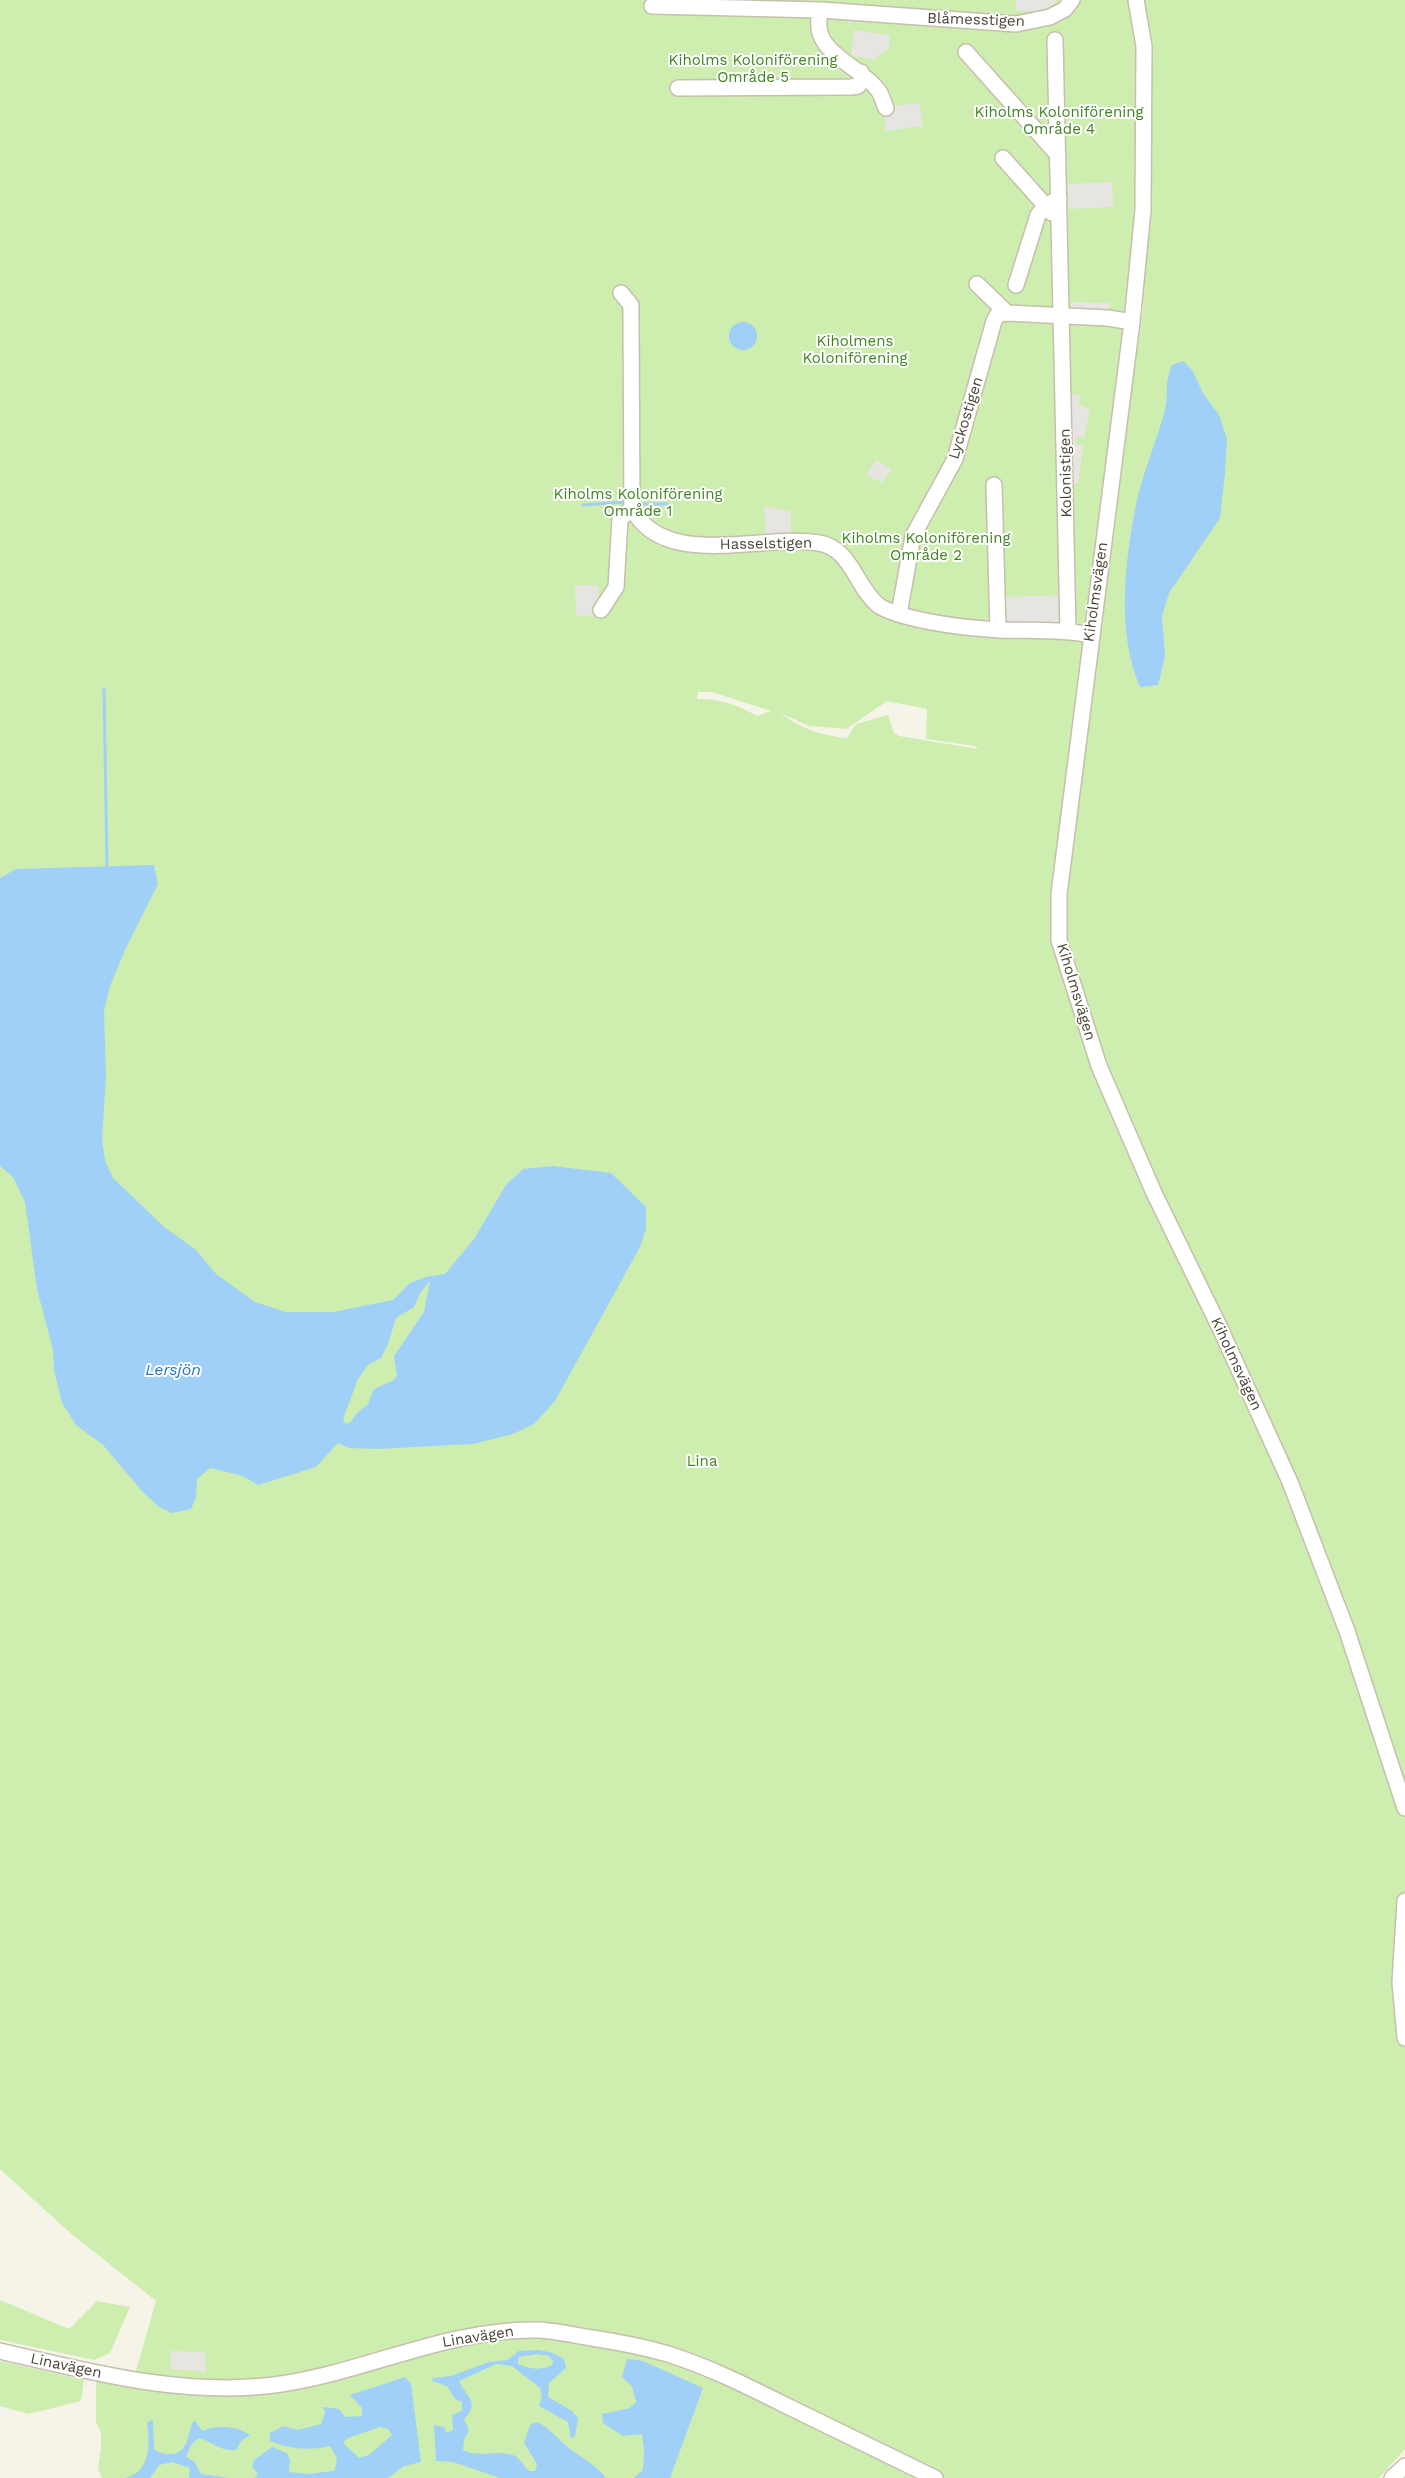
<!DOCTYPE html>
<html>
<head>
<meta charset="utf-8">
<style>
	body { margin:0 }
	canvas { display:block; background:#f6f3e9 }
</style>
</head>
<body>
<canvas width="1405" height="2478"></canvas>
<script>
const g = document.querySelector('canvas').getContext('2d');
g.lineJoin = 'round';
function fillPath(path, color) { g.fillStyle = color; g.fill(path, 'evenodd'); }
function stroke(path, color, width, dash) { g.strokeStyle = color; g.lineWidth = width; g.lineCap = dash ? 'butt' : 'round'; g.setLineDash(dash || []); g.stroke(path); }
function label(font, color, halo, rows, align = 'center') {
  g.font = font + ' "Work Sans",sans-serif'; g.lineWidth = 4; g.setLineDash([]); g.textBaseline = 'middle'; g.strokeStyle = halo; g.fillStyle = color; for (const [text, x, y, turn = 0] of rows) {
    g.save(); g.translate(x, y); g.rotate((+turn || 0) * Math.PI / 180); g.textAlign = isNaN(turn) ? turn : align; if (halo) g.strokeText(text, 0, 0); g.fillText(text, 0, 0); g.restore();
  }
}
const green = new Path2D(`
	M0 0H1129L1138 24 1139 210 1126 345 1138 346 1143 310 1151 33 1136 0H1405V2449L1379 2478H102L98 2468 101 2448V2432L96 2422V2373L134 2378 156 2301 68 2231 0 2169ZM698 692H712L771 711 757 716C739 705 718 698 697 699ZM887 701 927 709 926 739 975 746 978 749 899 736 894 733 888 715 856 724 847 738C823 736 799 728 780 713L809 726 846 729Z
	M0 2300 69 2329 97 2301 130 2307 110 2353 94 2360 0 2340Z
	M0 2361 84 2380 81 2401 29 2414 0 2406Z`);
const parking = new Path2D(`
	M1016 0H1056L1055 4 1040 11H1016Z
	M854 30 890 35 889 48 873 60 851 55Z
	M919 103 923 126 885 131 884 107Z
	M1112 182 1113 207 1068 209V184Z
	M1071 302 1110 303 1108 318 1071 315Z
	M1064 394 1080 395 1079 405 1090 409 1084 438 1078 437 1074 443 1083 446 1078 484H1066Z
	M876 460 892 469 882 483 866 475Z
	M764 506 791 511V541L766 543Z
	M575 585H598L599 615 576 616Z
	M1061 595 1062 624 1004 625 1003 597Z
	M170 2351 205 2352 206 2372 171 2369Z`);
const water = new Path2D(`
	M729 336a14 14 0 1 1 28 0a14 14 0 1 1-28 0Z
	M1183 361 1192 370 1204 395 1219 415 1227 439 1225 472 1220 518 1169 593 1162 616 1165 656 1158 685 1140 687C1116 632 1125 558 1137 500 1144 470 1157 440 1165 410 1169 392 1164 384 1172 365Z
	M154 865 158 884 125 950 110 986 104 1011 106 1075 102 1139 105 1161 113 1178 164 1227 196 1250 216 1274 255 1302 286 1312H333L393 1300 410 1283 426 1277 445 1274 474 1239 506 1185 523 1169 553 1166 611 1173 646 1207V1229L640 1247 555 1401 534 1424 513 1434 473 1444 378 1449 349 1448 338 1443 316 1467 258 1485 243 1476 210 1468 197 1479 196 1497 191 1509 172 1513 159 1507 142 1491 103 1445 76 1425 62 1403 54 1370 53 1350 37 1289 25 1202 13 1177 0 1166V878L16 869ZM430 1281 424 1312 394 1356 397 1376 394 1380 374 1389 368 1404 356 1414 351 1422 346 1424 343 1419 358 1379 368 1365 381 1358 388 1344 396 1318 414 1307 420 1293Z
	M539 2350 553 2353 564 2359 566 2368 549 2383 548 2397 572 2411 578 2418 575 2437 571 2438 568 2422 539 2406 542 2397 540 2388 512 2366 496 2364 459 2381C466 2397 481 2402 464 2419L469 2430 464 2440 463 2450C480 2459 498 2448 515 2456 520 2459 524 2466 529 2471H535L537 2464 524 2443 530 2425 537 2422C548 2427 552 2433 561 2441 576 2456 593 2461 606 2478H500L453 2462 436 2461 434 2425 444 2427 446 2433 453 2430 452 2415 462 2411V2402L455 2399 447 2386 432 2381 433 2378 451 2376 489 2362 507 2360 519 2351ZM538 2354 549 2356 553 2361 552 2365C539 2371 530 2369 518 2364L519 2357Z
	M627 2359 643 2361 703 2388 670 2478H634L643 2470 644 2450 642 2434 623 2436 603 2423 602 2414 630 2408 636 2402 632 2386 622 2377Z
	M405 2377 411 2384 421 2462 404 2466 388 2478H255L258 2473 252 2467 254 2460 272 2447 287 2453 290 2460 289 2472 309 2474 333 2471 335 2469 337 2458 330 2446C310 2451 289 2449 270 2441V2433L283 2426 298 2430 321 2424 325 2413 323 2407 339 2409 345 2417 362 2416V2408L350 2395ZM380 2427 388 2429 392 2435 369 2455 359 2458 343 2443 348 2438Z
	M153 2420 154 2449C159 2453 163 2454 169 2454 187 2455 188 2437 192 2423L195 2421 202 2431C216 2425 236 2425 250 2435L242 2440 236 2450C218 2451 214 2442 199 2438L191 2445 186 2457 194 2461 201 2474 229 2478H189L190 2468 172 2462 159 2465 150 2478H125C151 2472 150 2444 147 2422Z`);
const stream = new Path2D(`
	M636 504H667
	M583 505 625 502
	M104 689 107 867`);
const minor = new Path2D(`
	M1136 0 1144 46 1143 210 1132 322 1059 894V940L1099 1066 1154 1193 1219 1326 1290 1482 1347 1631 1405 1808
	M652 6 821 10
	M1055 40 1068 631
	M966 52 1058 155
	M678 88 851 87 858 86 862 80 861 72
	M886 108C883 102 882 95 878 90 857 63 807 51 821 10L1016 24 1050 17 1065 9 1072 0
	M1003 158 1052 213
	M977 284 1007 313 1108 318 1132 322
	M1016 285 1038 215 1046 206 1059 198
	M621 293 631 305V317L632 508C664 571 764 533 819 543 851 548 856 587 878 605 883 609 892 612 898 614 930 624 967 628 1000 630 1030 631 1061 629 1090 635
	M994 485 998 630
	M601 610 616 587 620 519 632 508
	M899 614 913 536 955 459 994 321 998 314 1007 313
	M1405 1901 1400 1982 1405 2038
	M0 2351C90 2372 187 2398 281 2384 368 2371 449 2328 539 2330 556 2331 574 2335 592 2338 618 2342 644 2347 668 2354 709 2367 747 2386 785 2405 835 2429 885 2454 935 2478
	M1392 2478 1405 2466`);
const streetNames = [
	["Blåmesstigen",976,20,2],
	["Lyckostigen",966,418,-73],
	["Kolonistigen",1066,473,-91],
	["Hasselstigen",766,544,-1],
	["Kiholmsvägen",1096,592,-82],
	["Kiholmsvägen",1076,992,73],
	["Kiholmsvägen",1236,1364,65],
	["Linavägen",478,2337,-9],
	["Linavägen",66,2366,12]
];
const parkNames = [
	["Kiholms Koloniförening",753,61],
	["Område 5",753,78],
	["Kiholms Koloniförening",1059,113],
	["Område 4",1059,130],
	["Kiholmens",855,342],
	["Koloniförening",855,359],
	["Kiholms Koloniförening",638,495],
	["Område 1",638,512],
	["Kiholms Koloniförening",926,539],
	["Område 2",926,556],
	["Lina",702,1462]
];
const waterNames = [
	["Lersjön",173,1370]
];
fillPath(green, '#cdeeae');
fillPath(parking, '#e7e5e1');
fillPath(water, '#a0cff8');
stroke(stream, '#a0cff8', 3);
stroke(minor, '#c6bfad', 18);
stroke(minor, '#fff', 15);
label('15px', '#4b4436', '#fff', streetNames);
label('15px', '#418422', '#fff', parkNames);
label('italic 16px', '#2276c4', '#fff', waterNames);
</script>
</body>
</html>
